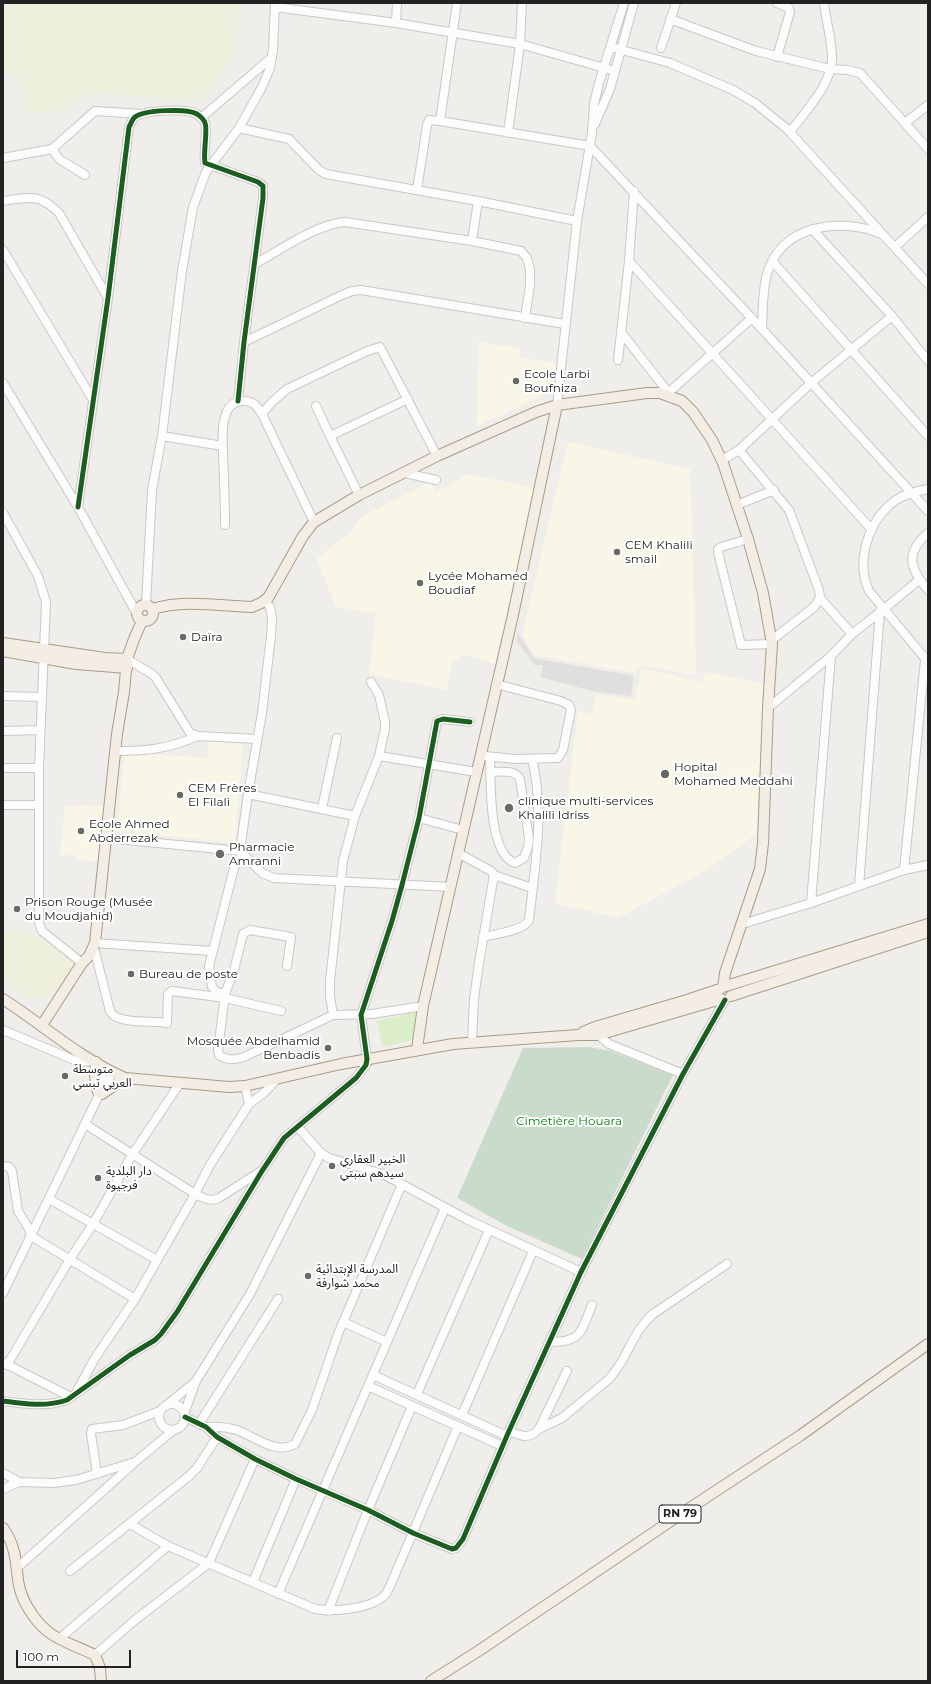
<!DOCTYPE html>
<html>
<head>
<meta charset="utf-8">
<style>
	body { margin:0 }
	#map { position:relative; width:931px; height:1684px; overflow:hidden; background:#f0eeea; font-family:Montserrat,sans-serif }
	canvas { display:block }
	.frame { position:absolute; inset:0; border:4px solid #222; pointer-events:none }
	.scale { position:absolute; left:16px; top:1650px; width:115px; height:18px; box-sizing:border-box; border:2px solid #222; border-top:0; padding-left:5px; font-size:12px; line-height:14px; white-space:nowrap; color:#222; -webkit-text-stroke:3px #fff; paint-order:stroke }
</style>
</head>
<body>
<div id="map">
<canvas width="931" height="1684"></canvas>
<div class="frame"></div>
<div class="scale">100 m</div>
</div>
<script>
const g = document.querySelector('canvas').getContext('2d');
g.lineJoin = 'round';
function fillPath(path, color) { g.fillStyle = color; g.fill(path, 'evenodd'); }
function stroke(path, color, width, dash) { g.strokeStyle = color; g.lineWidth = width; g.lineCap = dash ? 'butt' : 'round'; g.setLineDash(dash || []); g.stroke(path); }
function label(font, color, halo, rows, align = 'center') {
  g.font = font + ' Montserrat,"Noto Sans Arabic",sans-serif'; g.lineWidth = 4; g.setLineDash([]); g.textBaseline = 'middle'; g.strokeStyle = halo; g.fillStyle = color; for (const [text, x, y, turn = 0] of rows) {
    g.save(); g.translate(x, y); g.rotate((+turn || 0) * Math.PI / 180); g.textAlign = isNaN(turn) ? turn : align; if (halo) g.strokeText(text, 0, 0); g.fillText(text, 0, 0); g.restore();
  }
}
const education = new Path2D(`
	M478 342 520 348V358L558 363 553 386 549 393 477 426Z
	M568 442 690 469 696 676 641 665 636 673 535 655 522 635Z
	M468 474 534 488 495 664 463 654 452 662 447 690 369 674 376 613 336 607 317 559 352 530 361 517 430 482 436 492Z
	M642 670 669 674 700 682 707 672 763 684 756 834 707 870 618 918 555 903 578 711 593 714 595 694 634 700Z
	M209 741 243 744 235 843 117 831 125 752 207 758Z
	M65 805 79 807 80 805 103 806 97 862 74 859V856L60 854Z`);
const farmland = new Path2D(`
	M3 3H240L236 49 217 81 201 99 179 100 98 93 80 100 57 113 28 111 19 78 3 72Z
	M3 931 30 932 74 960V965L53 995 32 1000 3 979Z`);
const grass = new Path2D(`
	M421 1011 417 1039 383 1047 377 1021Z`);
const cemetery = new Path2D(`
	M589 1047 611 1051 673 1075 582 1259 507 1226 457 1198 523 1048Z`);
const parking = new Path2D(`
	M518 633 534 658 634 676 631 696 592 691 540 677 543 665H534L516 640Z`);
const minor = new Path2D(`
	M777 3 789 8 790 12 777 57
	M275 7 396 23 520 44 615 71
	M670 19 756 51 830 69 847 70 860 73 928 149
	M396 23 397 3
	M611 47 670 63 733 90 755 103 787 129 928 284
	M661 48 676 3
	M201 118 271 58
	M440 121 457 3
	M905 123 928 105
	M595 124 610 89 634 3
	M239 128 289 139 319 170 326 174 478 201 577 221
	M790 132C805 112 832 84 832 58 832 40 826 21 824 3
	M508 133 520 44 522 3
	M52 149 59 159 85 175
	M3 158 52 149 95 111 142 114
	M417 190 427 125 429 120 440 121 590 146 762 329 928 511
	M3 201C29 197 39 193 59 213L108 298
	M812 229 892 316 928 361
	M472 241 478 201
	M895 247 928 217
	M3 250 93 400
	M629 261 872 530
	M773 262 928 436
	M255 264C280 250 317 224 345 222L472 241 521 251 527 258 530 270V285L525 318
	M762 329C763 311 762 292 767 274 782 224 839 217 882 234
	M621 332 671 396
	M244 342 342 295 352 291 361 290 565 324
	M618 360 629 261 634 191
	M3 383 78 507 137 614
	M668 393 752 318
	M557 405 577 221 592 133 594 104 599 83 624 3
	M316 406 330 436
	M262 414 272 402 287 389 367 351 380 347 437 456
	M162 436 223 446
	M739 450 789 510 819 590 820 598 814 607 772 640
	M722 460 739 450 811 383 892 316
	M405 473 436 480
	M928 489C917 491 905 494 896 500 869 519 855 560 869 591L928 662
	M359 495 330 436 408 399
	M737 505 774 490
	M78 507 108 298 129 127C131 124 132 119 135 117 144 110 187 108 197 114 200 116 204 120 205 123 208 129 203 152 205 163L258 182 263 186V198L244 342 238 401
	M3 513 38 576 46 602 39 768V923L42 931 82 963
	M225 525C225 501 224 478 223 454 223 443 221 428 225 417 227 409 232 402 241 401 253 400 256 405 262 414L314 522
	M928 533C905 553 909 568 928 590
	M748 539 721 547 718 549V552L741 645 772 644
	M820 598 852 634
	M265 601 270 607 272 618 271 636 262 713 248 794 240 851 262 873 274 878 451 887
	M146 604 152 490 162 436 182 271 193 207 206 172 239 128 262 87 270 68 273 50 275 3
	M127 659 152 674 156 678 190 733 198 736 257 739
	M3 696 42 697
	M768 708 831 656 852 634 884 609 919 580
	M3 731 40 730
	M115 751C148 751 167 749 198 736
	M379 756 476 772
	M485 756 515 759 558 758 563 750 571 710 569 705 561 701 496 684
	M490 757C491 782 488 854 515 863L524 858 528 847 529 838 520 779C515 769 501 772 491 772
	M3 768H39
	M248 794 355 816
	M3 805H38
	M322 808 337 738
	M419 818 463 830
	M106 838 240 851
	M458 853 491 871 494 875 479 963 474 999 472 1042
	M904 870 925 660
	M494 875 532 888
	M859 886 880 611
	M811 903 831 656
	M742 924 811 903 904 870 928 865
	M483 937C495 934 524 931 529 920 535 866 545 812 532 759
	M95 943 212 951
	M94 948 110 1011C116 1025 154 1020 167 1023L168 994 172 991 225 998 281 1011
	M287 966 291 937 250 930 243 934 234 970 225 994 218 1050 219 1055C227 1061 235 1060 244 1057L333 1015 372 1014 423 1006
	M224 994 217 992 212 987 209 966 234 868 238 860 243 855
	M333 1015 330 996V981L343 861 355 816 379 756 385 729V722L379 695 371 682
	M3 1030 79 1062 94 1061
	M596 1030 598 1035 609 1044 683 1074
	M245 1086 249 1104
	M101 1094 113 1072
	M85 1124 195 1194C204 1198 210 1202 219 1198L261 1171
	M297 1126 321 1153 329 1158 383 1174 468 1220 581 1272
	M3 1166 9 1167 12 1171 18 1211 29 1229 31 1236 135 1299
	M49 1199 157 1260
	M3 1293 98 1097 103 1067
	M343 1322 387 1342
	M550 1342C582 1342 581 1332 592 1305
	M4 1363 71 1397
	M7 1365 70 1259 93 1224 132 1155 180 1083
	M373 1375 507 1436
	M368 1386 502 1446
	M77 1391 95 1358 135 1299 195 1194 210 1165 249 1104 264 1093 277 1079
	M417 1394 489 1230
	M3 1401C24 1404 47 1407 67 1400L130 1355 155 1340 161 1334 177 1312 262 1171 284 1138 356 1078 366 1065 367 1059 361 1015 392 921 402 885 419 818 437 721 443 719 470 722
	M168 1404 195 1382
	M159 1417a13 13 0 1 1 26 0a13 13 0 1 1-26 0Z
	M184 1414 196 1381 250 1294 321 1153
	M462 1415 533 1251
	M185 1417 206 1427 217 1437 255 1459 296 1479 368 1510 413 1533 452 1549 456 1548 463 1539 509 1431 581 1272 683 1074 725 1000
	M199 1424 278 1299
	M206 1427C217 1426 226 1427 237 1430 255 1437 276 1455 295 1444L312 1410 338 1334 402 1184
	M539 1429 562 1418 609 1379C628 1359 631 1333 653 1314L727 1264
	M509 1431C521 1436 529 1440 539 1429L567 1371
	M3 1473 19 1482 54 1483 76 1480 135 1462 175 1429
	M97 1474 91 1434 92 1429 123 1425 160 1411
	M3 1489 19 1482
	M130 1524 168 1546 315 1609C334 1612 371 1609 385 1595 388 1592 389 1587 391 1584L458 1426
	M17 1568 133 1464
	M70 1571 189 1476 197 1468 217 1437
	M253 1582 296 1479
	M278 1594 445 1208
	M328 1611 368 1510 412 1406
	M59 1639 168 1546
	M95 1655 135 1620 209 1563 255 1459`);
const major = new Path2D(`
	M137 613a8 8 0 1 1 16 0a8 8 0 1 1-16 0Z
	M153 609C182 599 221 606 252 607L261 603 268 598 303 536 314 522 359 495 437 456 536 412 557 405 647 393H660L682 401 693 412 712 440 723 463 748 539 763 593 772 644 768 708 763 843 760 869 725 973 723 987
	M3 643 105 658 127 659
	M3 651 76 664 127 668
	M726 986 928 924
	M731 996 928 932
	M3 999C43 1025 81 1059 125 1078L229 1087 245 1086 341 1064 453 1044 578 1035H598L721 999
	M42 1025 82 963 89 956 95 943 117 734 124 692 127 659 134 639 142 621
	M583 1032 595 1027 687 1000 720 989
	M417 1049 423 1006 513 615 557 405
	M96 1062 95 1076 98 1092
	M102 1094 125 1078
	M3 1528C15 1544 16 1561 18 1580 19 1588 23 1599 27 1606 45 1638 63 1640 95 1655L100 1668 101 1681
	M431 1681 480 1650 687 1510 801 1435 928 1344`);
const cycleway = new Path2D(`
	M78 507 108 298 129 127C131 124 132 119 135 117 144 110 187 108 197 114 200 116 204 120 205 123 208 129 203 152 205 163L258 182 263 186V198L244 342 238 401
	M3 1401C24 1404 47 1407 67 1400L130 1355 155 1340 161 1334 177 1312 262 1171 284 1138 356 1078 366 1065 367 1059 361 1015 392 921 402 885 419 818 437 721 443 719 470 722
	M185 1417 206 1427 217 1437 255 1459 296 1479 368 1510 413 1533 452 1549 456 1548 463 1539 509 1431 581 1272 683 1074 725 1000`);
const markers = [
	[516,381,4,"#6a6968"],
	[617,552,4,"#6a6968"],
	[420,583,4,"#6a6968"],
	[183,637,4,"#6a6968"],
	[665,774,5,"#6a6968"],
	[180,795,4,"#6a6968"],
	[509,808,5,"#6a6968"],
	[81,831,4,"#6a6968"],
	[220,854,5,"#6a6968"],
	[17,909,4,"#6a6968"],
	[131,974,4,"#6a6968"],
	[328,1048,4,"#6a6968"],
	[65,1076,4,"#6a6968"],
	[332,1166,4,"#6a6968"],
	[98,1178,4,"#6a6968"],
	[308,1276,4,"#6a6968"]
];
const shields = [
	[680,1514,42]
];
const shieldNames = [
	["RN 79",680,1514]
];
const poiNames = [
	["Ecole Larbi",524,374],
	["Boufniza",524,388],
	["CEM Khalili",625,545],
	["smail",625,559],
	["Lycée Mohamed",428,576],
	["Boudiaf",428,590],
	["Daïra",191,637],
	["Hopital",674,767],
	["Mohamed Meddahi",674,781],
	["CEM Frères",188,788],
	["El Filali",188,802],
	["clinique multi-services",518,801],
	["Khalili Idriss",518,815],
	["Ecole Ahmed",89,824],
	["Abderrezak",89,838],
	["Pharmacie",229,847],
	["Amranni",229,861],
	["Prison Rouge (Musée",25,902],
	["du Moudjahid)",25,916],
	["Bureau de poste",139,974],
	["Mosquée Abdelhamid",320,1041,"right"],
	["Benbadis",320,1055,"right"],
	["متوسطة",73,1069],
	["العربي تبسي",73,1083],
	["الخبير العقاري",340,1159],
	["سيدهم سبتي",340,1173],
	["دار البلدية",106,1171],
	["فرجيوة",106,1185],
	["المدرسة الإبتدائية",316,1269],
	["محمد شوارفة",316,1283]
];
const parkNames = [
	["Cimetière Houara",569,1121]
];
fillPath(education, '#f8f7e7');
fillPath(farmland, '#efefde');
fillPath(grass, '#dcedc9');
fillPath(cemetery, '#c9dbca');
fillPath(parking, '#e0dfde');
stroke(minor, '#c9c8c6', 10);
stroke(major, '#a79d86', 12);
stroke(minor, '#fdfcfc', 8);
stroke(major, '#f3ede6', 10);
stroke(cycleway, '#1b5e20', 5);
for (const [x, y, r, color] of markers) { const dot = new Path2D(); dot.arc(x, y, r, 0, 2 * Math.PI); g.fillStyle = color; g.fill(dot); stroke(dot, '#fff', 1.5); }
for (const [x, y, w] of shields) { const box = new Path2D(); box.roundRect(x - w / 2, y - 9, w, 18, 3); g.fillStyle = '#fff'; g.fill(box); stroke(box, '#222', 1); }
label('bold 11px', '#222', null, shieldNames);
label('12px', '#222', '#fff', poiNames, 'left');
label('12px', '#098617', '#fff', parkNames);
</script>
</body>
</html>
